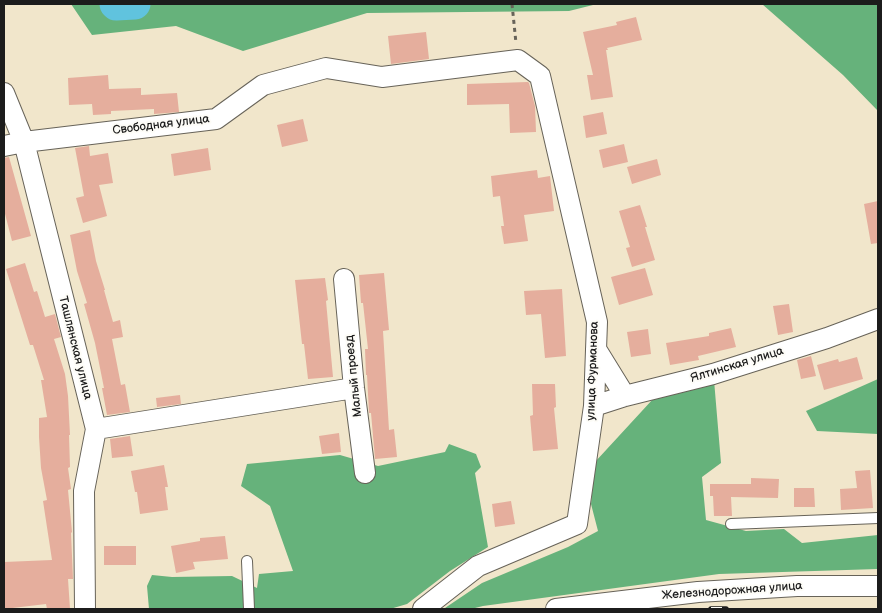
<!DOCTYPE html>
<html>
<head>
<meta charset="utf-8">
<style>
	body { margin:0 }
	#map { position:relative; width:882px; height:613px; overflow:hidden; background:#f1e6cb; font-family:"Balsamiq Sans",sans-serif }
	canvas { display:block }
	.frame { position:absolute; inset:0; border:5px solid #1c1c1c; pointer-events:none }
</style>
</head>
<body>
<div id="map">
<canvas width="882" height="613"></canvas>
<div class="frame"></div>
</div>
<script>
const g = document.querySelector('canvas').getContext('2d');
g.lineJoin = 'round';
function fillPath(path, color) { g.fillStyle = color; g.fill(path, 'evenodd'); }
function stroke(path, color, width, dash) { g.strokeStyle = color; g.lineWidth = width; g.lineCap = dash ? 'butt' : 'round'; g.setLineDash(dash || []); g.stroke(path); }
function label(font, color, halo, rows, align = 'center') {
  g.font = font + ' "Balsamiq Sans",sans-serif'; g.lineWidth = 4; g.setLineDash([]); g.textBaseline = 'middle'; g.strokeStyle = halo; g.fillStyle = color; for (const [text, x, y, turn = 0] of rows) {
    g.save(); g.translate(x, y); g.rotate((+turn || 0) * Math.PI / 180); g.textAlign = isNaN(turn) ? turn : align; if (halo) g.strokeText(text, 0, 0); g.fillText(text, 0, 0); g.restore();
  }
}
const forest = new Path2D(`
	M71 4H597L569 11 367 13 243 51 176 26 92 35Z
	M762 4H878V111L843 75Z
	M878 379V434L817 431 806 411Z
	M714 380 721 463 702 477 706 520 746 531 784 529 802 543 878 535V569L719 574 483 606 471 609H446L445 608 482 583 568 547 598 531 591 504 595 462 653 399Z
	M449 444 476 454 481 467 475 473 488 547 450 571 407 604 390 609H149L147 586 152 575 172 577 232 576 257 588 259 574 293 571 270 506 241 486 247 464 340 455 378 466 445 452Z`);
const river = new Path2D(`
	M115 4 116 5 135 4`);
const building = new Path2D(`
	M636 17 642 40 607 48 608 50H606L613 97 591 100 587 75H593L583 32 617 25 616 22Z
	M426 32 429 59 391 64 388 36Z
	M108 75 109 89 141 88V95L177 93 179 112 154 114V109L111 111V114L93 115 92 104 69 105 68 78Z
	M528 82 529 83 535 106 536 132 510 133 509 104 467 105V84Z
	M603 112 607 134 586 138 583 116Z
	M303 119 308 141 282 147 277 125Z
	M624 144 628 162 603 168 599 150Z
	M89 146 90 156 108 153 113 183 99 185 107 216 83 223 76 198 84 196 75 148Z
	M208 148 211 170 174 176 171 154Z
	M9 157 31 236 12 241 4 210V158Z
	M657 159 661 175 632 184 627 167Z
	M537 170 538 178 550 176 554 211 524 215 528 241 504 244 501 226H504L500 196 493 197 491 176Z
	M878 201V243L871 244 864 204Z
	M640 205 647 227H645L655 260 632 267 626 248 630 247 619 211Z
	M90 230 96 261 105 290H104L113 322 120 320 123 337 112 339 121 385 125 384 130 412 107 415 102 388H104L95 343 84 304 87 303 77 271 70 235Z
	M25 263 34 292 37 291 45 317 55 314 61 337 54 339 65 374 68 396 70 435H69L70 467 68 468 71 489 68 490 72 532 71 533 73 579H68L70 609H47L46 604 4 609V562L52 560 43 501 47 500 41 468 39 437V418L47 417 41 380H44L33 345H30L6 269Z
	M645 268 653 295 619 305 611 277Z
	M384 273 389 330 383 331 389 430 394 429 397 457 375 459 371 413H369L367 375H366L365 349H368L363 303H361L359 275Z
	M325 278 328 300 326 301 333 377 308 379 304 344H302L295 280Z
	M562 289 566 356 545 358 541 314 526 315 524 291Z
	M789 304 793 332 778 335 773 306Z
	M731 328 736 347 698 356 699 360 670 365 666 343 709 336V333Z
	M648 329 651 354 631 357 627 332Z
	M811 356 816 376 801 379 797 360Z
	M857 357 863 379 824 390 817 365 838 359 839 362Z
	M532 384H555L556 407 554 408 558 449 533 451 530 416 533 415Z
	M180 395 181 404 157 407 156 398Z
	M339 433 341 452 322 454 319 436Z
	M130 436 133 456 112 458 110 439Z
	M164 465 168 487H165L168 510 140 514 137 492H135L131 471Z
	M870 470 873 508 841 510 840 489 857 488 855 471Z
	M751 478 779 479 778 498 731 497 732 516H714L713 496H710V484H751Z
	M794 488H814L815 507H794Z
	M511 501 515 524 495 527 492 504Z
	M225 536 228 559 193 562 195 569 176 573 171 546 200 541V538Z
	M104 546H136V565H104Z`);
const path = new Path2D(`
	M512 4 516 43`);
const service = new Path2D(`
	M731 524 878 518
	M247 561 249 609`);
const minor = new Path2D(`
	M4 93 24 142 96 429 84 491 85 609
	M4 146 24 142 216 119 263 85 326 68 382 77 518 60 540 76 597 322 594 406 577 524 478 566 423 609
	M344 279 354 388 365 473
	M596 349 625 396
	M594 406 625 396 713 374 827 338 878 319
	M96 429 354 388
	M556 609 698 592 797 586H878`);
const rail = new Path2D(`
	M711 609H726`);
const streetNames = [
	["Свободная улица",161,125,-7],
	["Ташлянская улица",75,348,76],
	["Ялтинская улица",737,365,-17],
	["улица Фурманова",593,371,-88],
	["Малый проезд",354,376,-96],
	["Железнодорожная улица",732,591,-4]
];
fillPath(forest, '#66b27b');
stroke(river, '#60c3de', 31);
fillPath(building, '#e5ae9d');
stroke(service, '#676359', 12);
stroke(minor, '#676359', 22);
stroke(path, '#676359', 3, [4, 4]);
stroke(service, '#fff', 10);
stroke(minor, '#fff', 20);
stroke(rail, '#1c1c1c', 5.5);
stroke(rail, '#fdfcf7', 4, [11]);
label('12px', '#1c1c1c', '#fdfcf7', streetNames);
</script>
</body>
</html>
